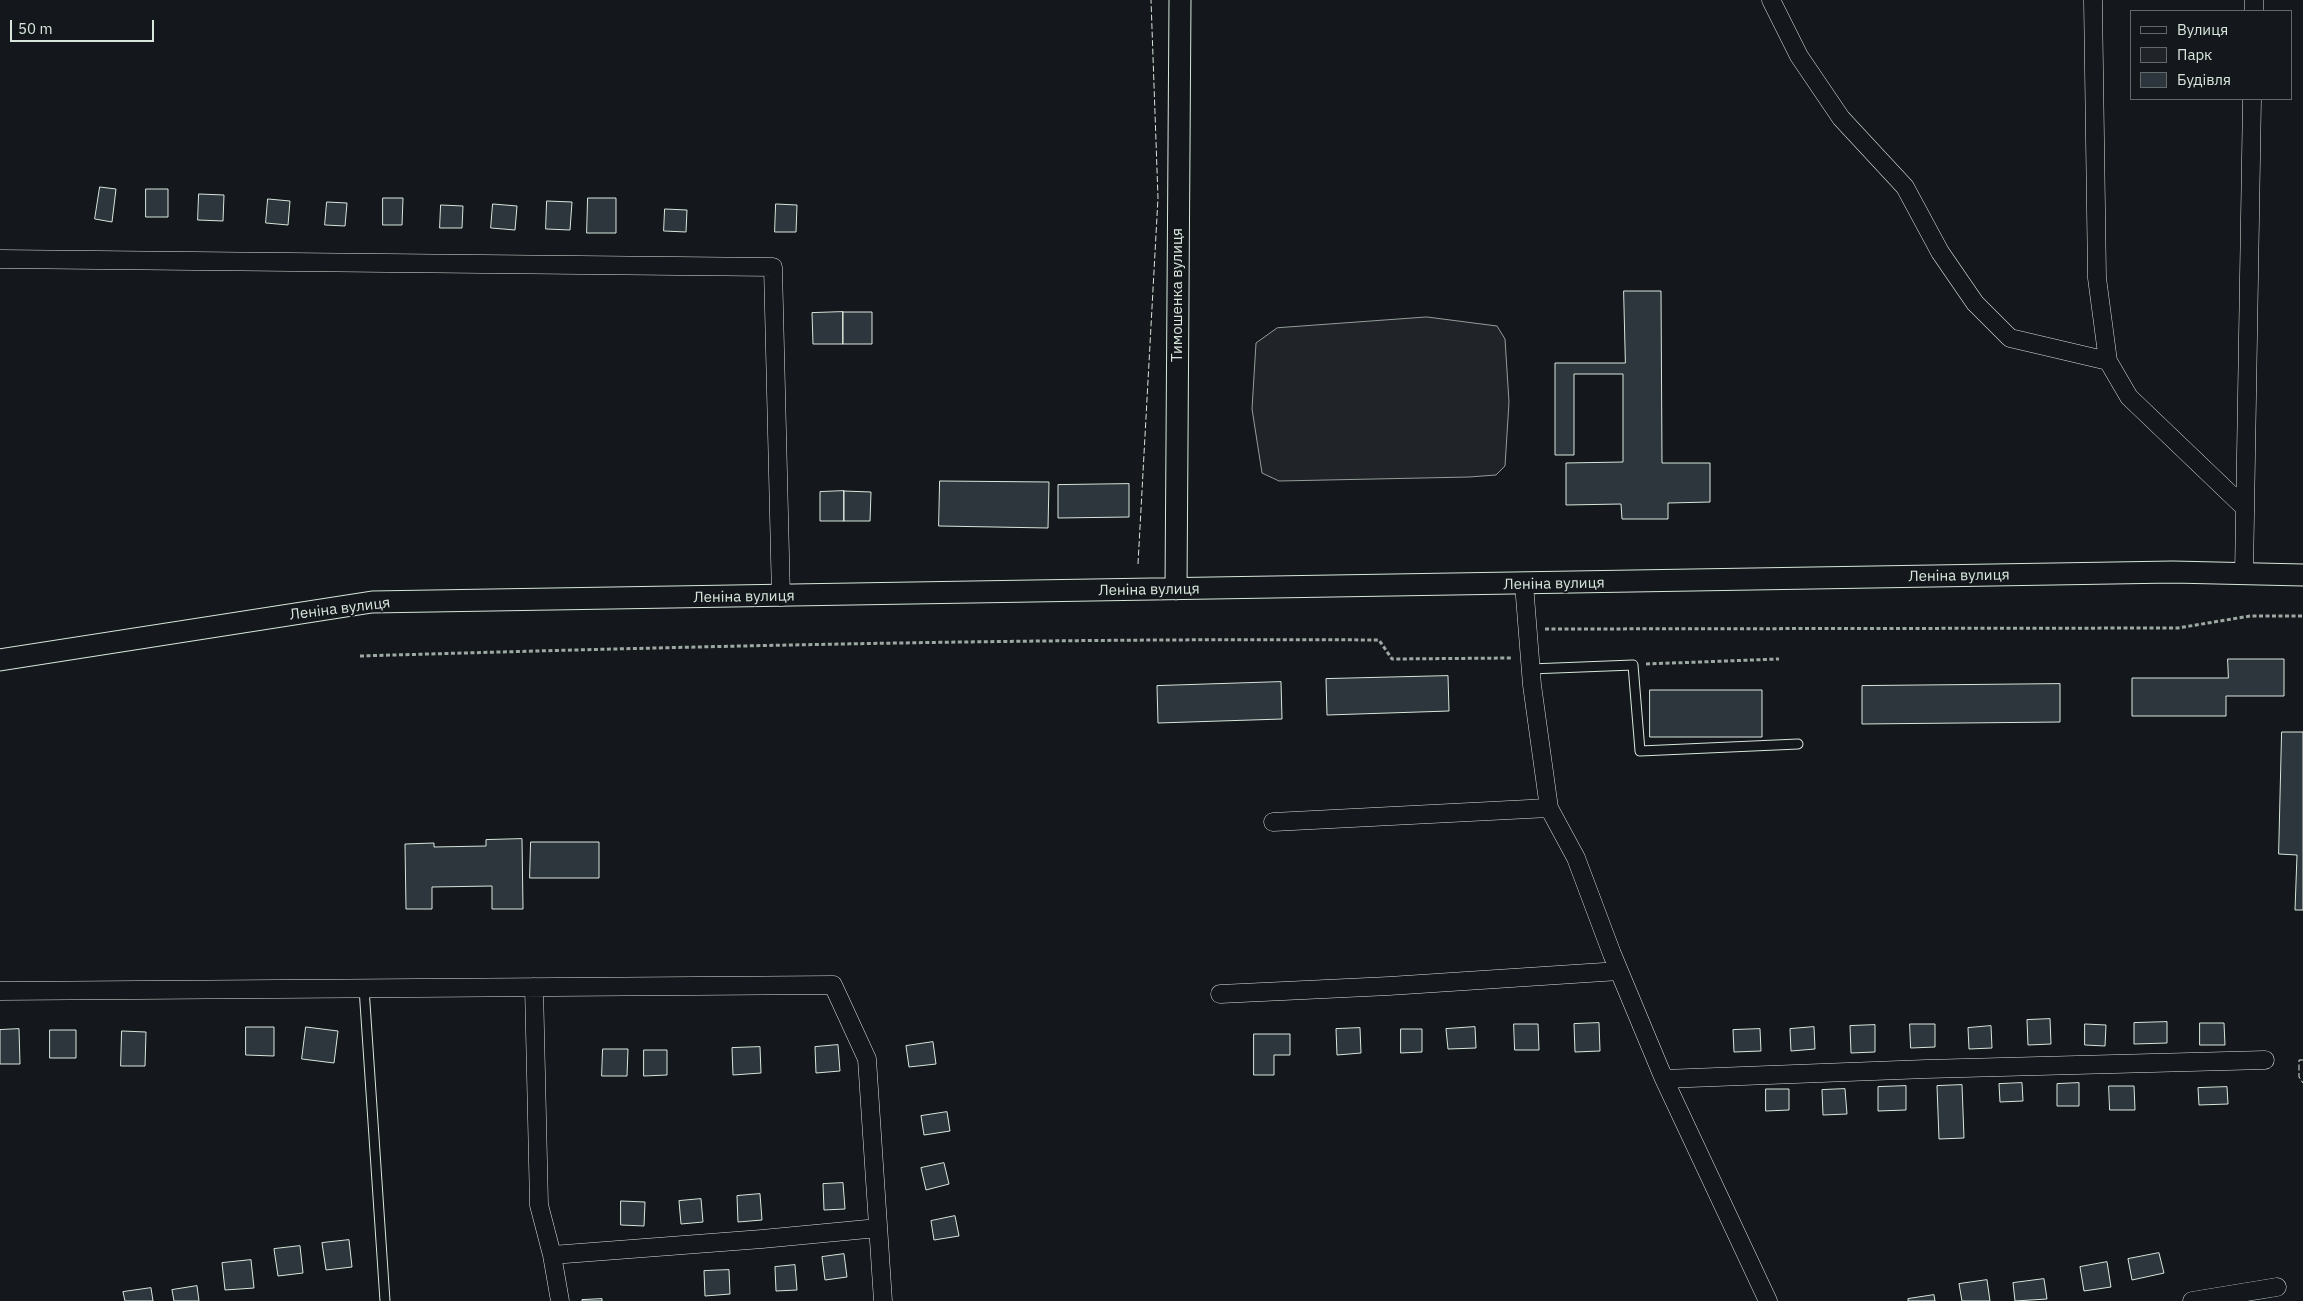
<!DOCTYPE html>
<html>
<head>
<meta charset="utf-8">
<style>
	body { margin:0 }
	#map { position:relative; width:2303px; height:1301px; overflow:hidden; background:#14181c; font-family:"IBM Plex Sans",sans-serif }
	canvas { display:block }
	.legend { position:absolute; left:2130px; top:10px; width:162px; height:90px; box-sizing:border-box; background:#14181c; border:1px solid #626a69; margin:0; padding:6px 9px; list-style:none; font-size:15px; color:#d8e6dc }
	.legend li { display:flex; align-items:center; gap:10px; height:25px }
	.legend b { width:25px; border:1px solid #626a69 }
	.scale { position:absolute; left:10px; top:20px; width:144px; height:22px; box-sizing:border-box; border:2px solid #d8e6dc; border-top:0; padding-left:6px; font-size:15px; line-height:18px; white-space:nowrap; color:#d8e6dc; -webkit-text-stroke:4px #14181c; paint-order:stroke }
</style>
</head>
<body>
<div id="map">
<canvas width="2303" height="1301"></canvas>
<ul class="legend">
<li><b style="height:6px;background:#14181c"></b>Вулиця</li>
<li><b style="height:14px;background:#202428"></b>Парк</li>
<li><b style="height:14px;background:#2c363c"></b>Будівля</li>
</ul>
<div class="scale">50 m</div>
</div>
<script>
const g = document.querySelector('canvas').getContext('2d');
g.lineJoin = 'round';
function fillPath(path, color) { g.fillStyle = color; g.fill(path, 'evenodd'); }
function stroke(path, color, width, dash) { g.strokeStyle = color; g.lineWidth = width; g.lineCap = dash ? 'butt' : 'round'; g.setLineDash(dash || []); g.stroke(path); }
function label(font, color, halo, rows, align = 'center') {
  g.font = font + ' "IBM Plex Sans",sans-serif'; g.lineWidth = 4; g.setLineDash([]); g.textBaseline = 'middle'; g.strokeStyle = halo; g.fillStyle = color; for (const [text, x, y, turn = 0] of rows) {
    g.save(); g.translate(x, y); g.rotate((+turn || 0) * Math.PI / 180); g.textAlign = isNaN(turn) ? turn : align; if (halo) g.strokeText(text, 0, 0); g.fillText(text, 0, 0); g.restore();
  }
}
const green = new Path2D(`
	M1427 317 1497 326 1505 339 1509 402 1505 466 1496 475 1469 477 1279 481 1262 473 1252 409 1256 343 1277 328Z`);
const building = new Path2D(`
	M100 187 116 189 112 222 95 219Z
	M146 189H168V217H146Z
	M199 194 224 195 223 221 198 220Z
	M383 198H403L402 225H383Z
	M588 198H616V233H587Z
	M268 199 290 201 288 225 266 223Z
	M547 201 572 202 570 230 546 229Z
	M327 202 347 203 345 226 325 225Z
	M493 204 517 206 515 230 491 228Z
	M776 204 797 205 796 232H775Z
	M441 205 463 206 462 228H440Z
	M665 209 687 210 686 232 664 231Z
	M1624 291H1661L1662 463H1710V502L1668 503V519H1622L1621 504 1566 505V463L1623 462V374H1574V455H1555V363H1625Z
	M843 312V344H813L812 313Z
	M843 312H872V344H843Z
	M940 481 1049 482 1048 528 939 526Z
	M1129 484V517L1058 518V485Z
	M844 491V521H820V492Z
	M844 491 871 492 870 521H844Z
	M2228 659H2284V696H2226V716H2132V678H2228Z
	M1448 676 1449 711 1327 715 1326 679Z
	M1281 682 1282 719 1158 723 1157 686Z
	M2060 684V722L1862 724V686Z
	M1650 690H1762V737H1650Z
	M2282 732H2303V910H2295L2297 855 2279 854Z
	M522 839 523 909H492V886L432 887V909H406L405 844 434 843V847L486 846V840Z
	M531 842H599V878H530Z
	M2050 1019 2051 1044 2028 1045 2027 1020Z
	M2167 1022V1043L2134 1044V1023Z
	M1599 1023 1600 1051 1575 1052 1574 1024Z
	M2200 1023H2224L2225 1045H2200Z
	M1514 1024H1538L1539 1050H1515Z
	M1910 1024H1935V1047L1911 1048Z
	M2085 1024 2106 1025 2105 1046 2085 1045Z
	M1875 1025V1052L1851 1053 1850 1026Z
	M1991 1026 1992 1048 1969 1049 1968 1028Z
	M246 1027H274V1056L246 1055Z
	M306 1027 338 1031 334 1063 302 1059Z
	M1475 1027 1476 1048 1448 1049 1446 1029Z
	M1814 1027 1815 1049 1791 1051 1790 1029Z
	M1360 1028 1361 1053 1337 1055 1336 1029Z
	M19 1029 20 1064H0V1030Z
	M1401 1029H1422V1052L1401 1053Z
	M1760 1029 1761 1051 1734 1052 1733 1030Z
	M50 1030H76V1058H50Z
	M122 1031 146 1032 145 1066H121Z
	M1254 1034H1290V1055H1274V1075H1254Z
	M933 1042 936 1064 909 1067 906 1046Z
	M838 1045 840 1071 816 1073 815 1047Z
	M760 1047 761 1073 733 1075 732 1048Z
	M603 1049H628L627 1076H602Z
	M644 1050H667V1075L644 1076Z
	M2022 1083 2023 1101 2000 1102 1999 1084Z
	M2079 1083V1106H2057V1084Z
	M1962 1085 1964 1138 1939 1139 1937 1086Z
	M1906 1086V1110L1878 1111V1087Z
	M2109 1086H2134L2135 1110H2110Z
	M2227 1087 2228 1104 2199 1105 2198 1088Z
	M1766 1089H1789V1110L1766 1111Z
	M1845 1089 1847 1114 1823 1115 1822 1090Z
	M947 1112 950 1131 924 1135 921 1116Z
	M944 1163 949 1184 926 1190 921 1168Z
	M843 1183 845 1209 824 1210 823 1184Z
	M760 1194 762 1220 738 1222 737 1196Z
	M701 1199 703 1222 681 1224 679 1201Z
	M621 1201 645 1202 644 1226 621 1225Z
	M955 1216 959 1236 934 1240 931 1221Z
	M349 1240 352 1267 326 1270 322 1243Z
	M300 1246 303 1273 278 1276 274 1249Z
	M2159 1253 2164 1273 2132 1280 2128 1259Z
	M844 1254 847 1277 825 1280 822 1257Z
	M251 1260 254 1288 225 1290 222 1263Z
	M2107 1262 2111 1287 2084 1291 2080 1267Z
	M795 1265 797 1290 776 1291 775 1267Z
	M729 1270 730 1294 705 1296 704 1271Z
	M2044 1279 2047 1299 2015 1301 2013 1283Z
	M1987 1280 1990 1301H1962L1959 1284Z
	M197 1286 199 1301H174L172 1290Z
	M151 1288 153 1301H125L123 1292Z
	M1934 1295 1935 1301H1908V1299Z
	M602 1299V1301H582V1300Z`);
const path = new Path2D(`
	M1545 629 2178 628 2250 616H2303
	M360 656C699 646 1039 638 1379 640L1392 659 1512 658
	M1646 664 1779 659`);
const service = new Path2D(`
	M1530 669 1633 665 1640 751 1798 744
	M364 988 385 1301`);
const minor = new Path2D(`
	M1771 0 1799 56 1841 118 1905 187 1940 252 1975 303 2010 338 2108 361
	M2093 0 2097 278 2108 361 2129 397 2245 508
	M2254 11V0
	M0 259 773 267 781 597
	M2244 574 2252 99
	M1524 584 1532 685 1549 808 1576 858 1612 954 1664 1079 1768 1301
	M1273 822 1549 808
	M534 987 539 1205 552 1255 560 1301
	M0 991 833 985 867 1059 883 1301
	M1220 994 1389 986 1619 971
	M1664 1079 1926 1069 2265 1060
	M552 1255 762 1239 878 1228
	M2192 1301 2277 1287`);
const tertiary = new Path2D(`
	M1176 589 1180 0
	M0 660 372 602 2173 572 2303 575`);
const fence = new Path2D(`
	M1138 564 1158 198 1151 0
	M2303 1060H2299V1077L2303 1083`);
const streetNames = [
	["Тимошенка вулиця",1178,295,-90],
	["Леніна вулиця",1959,576,-1],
	["Леніна вулиця",1554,584,-1],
	["Леніна вулиця",1149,590,-1],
	["Леніна вулиця",744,597,-1],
	["Леніна вулиця",340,609,-7]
];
fillPath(green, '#202428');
stroke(green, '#939e99', 1);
fillPath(building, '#2c363c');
stroke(building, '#d8e6dc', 1);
stroke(service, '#d8e6dc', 11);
stroke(minor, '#d8e6dc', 19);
stroke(tertiary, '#d8e6dc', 23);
stroke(path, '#9da8a2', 3, [4, 2.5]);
stroke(service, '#14181c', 9);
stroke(minor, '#14181c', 18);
stroke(tertiary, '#14181c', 21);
stroke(fence, '#d8e6dc', 1, [6, 2.5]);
label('15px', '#d8e6dc', '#14181c', streetNames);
</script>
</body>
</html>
